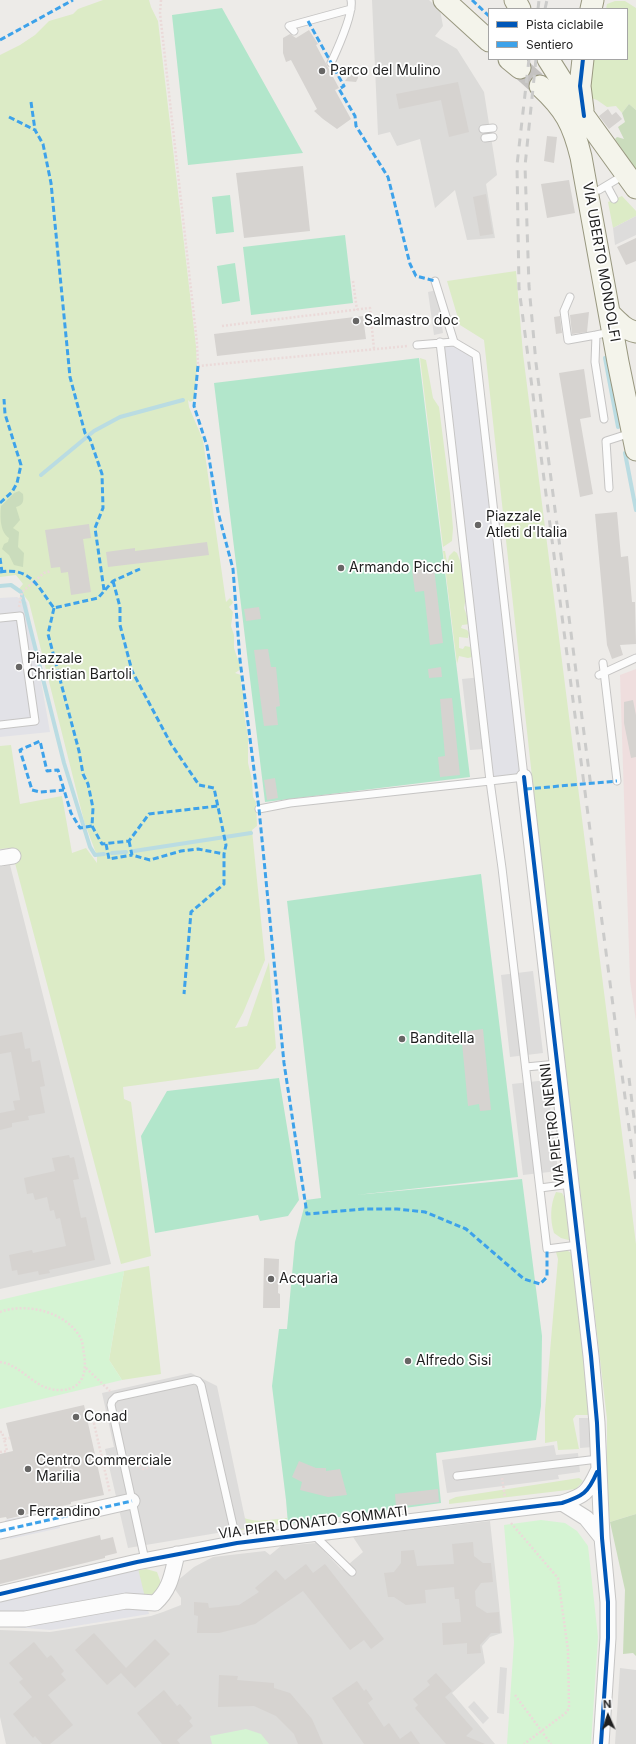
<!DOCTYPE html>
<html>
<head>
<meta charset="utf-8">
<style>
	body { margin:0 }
	#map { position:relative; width:636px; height:1744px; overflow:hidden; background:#edebe8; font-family:Inter,sans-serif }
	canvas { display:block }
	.legend { position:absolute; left:488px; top:8px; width:140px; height:52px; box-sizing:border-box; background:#fff; border:1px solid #a5a5a5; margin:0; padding:5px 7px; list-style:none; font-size:12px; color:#1f1f1f }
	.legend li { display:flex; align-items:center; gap:8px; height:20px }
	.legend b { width:20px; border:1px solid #a5a5a5 }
	.north { position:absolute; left:588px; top:1696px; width:40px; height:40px; -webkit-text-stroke:3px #fff; paint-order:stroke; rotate:357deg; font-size:11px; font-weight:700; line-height:16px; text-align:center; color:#1f1f1f }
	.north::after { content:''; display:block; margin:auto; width:14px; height:18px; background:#1f1f1f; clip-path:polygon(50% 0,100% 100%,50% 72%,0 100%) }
</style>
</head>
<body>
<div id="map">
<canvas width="636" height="1744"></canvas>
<ul class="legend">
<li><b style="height:5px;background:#0057b8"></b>Pista ciclabile</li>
<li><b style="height:5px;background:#3da2ea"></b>Sentiero</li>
</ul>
<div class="north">N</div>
</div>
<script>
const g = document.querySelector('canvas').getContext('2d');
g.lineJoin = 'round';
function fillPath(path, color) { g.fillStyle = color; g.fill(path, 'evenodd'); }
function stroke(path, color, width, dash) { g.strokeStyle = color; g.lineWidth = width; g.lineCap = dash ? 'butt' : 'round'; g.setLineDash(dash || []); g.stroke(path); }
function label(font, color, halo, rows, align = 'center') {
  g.font = font + ' Inter,sans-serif'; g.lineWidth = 3.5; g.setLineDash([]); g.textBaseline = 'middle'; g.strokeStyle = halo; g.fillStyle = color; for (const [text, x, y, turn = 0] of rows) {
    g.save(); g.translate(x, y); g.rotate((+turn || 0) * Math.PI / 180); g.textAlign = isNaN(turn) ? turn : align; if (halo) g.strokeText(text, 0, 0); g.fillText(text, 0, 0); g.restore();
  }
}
const residential = new Path2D(`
	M372 0H429L440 10 443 26 435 36 457 49 484 92 497 175 486 184 495 238 467 240 455 190 435 208 420 139 397 146 390 132 378 135Z
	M10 865 111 1264 0 1289V867Z
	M490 1521 502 1633 490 1637 482 1646 485 1663 452 1693 495 1744H6L0 1717V1630L50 1632 151 1616 163 1612 181 1605V1598L172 1585 194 1567 213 1557 265 1551 270 1555 281 1546 316 1543 342 1570 363 1552 353 1537Z
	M620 1668 636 1670V1744H615Z`);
const commercial = new Path2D(`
	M636 669V1021L630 981 620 675Z`);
const grass = new Path2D(`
	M103 0H149L151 7 158 21 196 346 197 368 194 400 190 402 188 400 189 407 203 440 226 602 230 598 233 602 232 604 229 607 233 612 231 626 234 635V648L241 669 235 673 241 675V687L244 694V713L248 737V763L252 780 253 797 256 802 257 826 252 830 265 960 243 1013 235 1028 247 1026 269 962 276 1048 258 1069 123 1087 124 1099 131 1102 151 1256 121 1264 11 848 0 849V746L11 745 20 804 62 796 72 853 86 848 97 863V856L84 821 29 602 19 589 23 584 16 575 0 577V55L20 45 35 35 49 21 73 14 78 9Z
	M615 1H625L636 8V110L629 104 622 113 616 106 607 107 597 100 585 96 589 59H627V9H606L607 4Z
	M622 196 636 211V216L613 228 608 202Z
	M516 271 523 354 636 1244V1514L610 1522 607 1484V1419L534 795 484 340 460 325 447 281Z
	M420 358 426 360 433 398 439 407 450 493 453 528 452 541 443 547Z
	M443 551H445L447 562 448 561 449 556 454 551 457 553 464 571 466 597 464 608 470 624 462 625 461 628 467 630 469 633 468 638 459 637V648L463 649 465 646 470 647 477 651 476 656 468 658 459 656 457 664Z
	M556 1192 562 1193 567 1202 572 1241 561 1238 554 1233C550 1220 550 1205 556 1192Z
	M561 1251H568L573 1254 587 1368 589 1415H576L573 1419 579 1449 558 1450 557 1441 545 1443V1410L558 1259 556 1252Z
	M149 1266 161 1374 122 1380 109 1360 124 1271Z
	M579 1478 583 1481 576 1489 449 1504V1500L456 1497Z
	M242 1517C256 1524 273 1519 287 1518V1523L241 1530 239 1520Z
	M146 1569 157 1572 162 1586 154 1598H139L135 1571Z`);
const forest = new Path2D(`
	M629 104 636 110V170L615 139 617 137 624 139 618 127 625 122 622 113Z
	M19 491 23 494C24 502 23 505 16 507L20 520 13 528 19 532 18 547 24 553 23 567 14 565 9 555 2 549 4 544 8 542 9 538C0 532 0 517 1 506L14 493Z
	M636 1514V1656L633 1653 623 1654 625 1590 610 1522Z`);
const park = new Path2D(`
	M124 1271 109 1360 122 1380 0 1409V1300Z
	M541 1520 565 1523 577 1531 588 1546 598 1637 591 1744H507L514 1642 504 1525Z
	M246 1729 261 1734 269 1744H212L210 1736Z`);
const pitch = new Path2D(`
	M222 8 303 153 188 165 172 15Z
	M230 195 234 232 216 234 212 197Z
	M345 235 353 303 251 315 243 247Z
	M235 263 240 301 222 304 217 266Z
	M419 358 470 777 265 802 214 383Z
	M481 874 518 1177 356 1195 522 1179 542 1336 541 1406 536 1440 436 1453 441 1503 288 1524 286 1500 272 1386 279 1329H287L295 1242 306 1200 321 1198 287 901Z
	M279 1078 299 1200 288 1216 260 1221 258 1215 155 1233 141 1136 167 1091Z`);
const parking = new Path2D(`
	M636 216V235L615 245 613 228Z
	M437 290 443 333 434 335 428 292Z
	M501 675 484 749 470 750 462 679Z
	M533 971 543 1053 510 1057 501 975Z
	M547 1080 558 1171 523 1175 512 1084Z
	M191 1373 217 1386 247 1528 128 1548 105 1449 114 1447 102 1393Z
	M579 1418H591L593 1447 580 1448Z
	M554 1445 556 1455 578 1453 580 1472 558 1475 559 1479 447 1493 442 1460Z
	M500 1667 507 1668 504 1714 497 1713Z
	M474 1701 489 1718 483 1724 468 1707Z`);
const plaza = new Path2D(`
	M440 342H454L476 355 524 777 490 781Z
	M17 597 27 602 50 732 0 737V598Z
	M55 1509 60 1528 10 1539 5 1520Z
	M136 1560 149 1614 51 1630 0 1626V1589Z`);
const stream = new Path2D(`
	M605 358 618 427
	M625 453 636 510
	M41 475 94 431 120 417 183 400
	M0 586 11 585 21 592
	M22 595 64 763 90 847 95 855 104 854
	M134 851 251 833
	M112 853 126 852`);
const building = new Path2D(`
	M309 30 318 44 316 45 339 88 335 90 351 119 337 129 323 119 314 111 317 109 291 60 286 62 283 53V38L290 34 296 38Z
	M354 72 358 75V78L356 82 345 81 350 74Z
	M458 82 469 132 449 137 441 100 399 109 396 94Z
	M608 109 612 115 616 112 622 119 609 129 599 116Z
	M547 136 557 137 554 163 544 161Z
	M303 166 310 231 244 238 236 173Z
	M569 180 575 213 547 218 541 184Z
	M486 194 493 234 480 236 473 197Z
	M636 238V261L626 265 617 247Z
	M589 312 587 332 572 334 570 315Z
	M363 316 366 339 217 356 214 334Z
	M560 316 562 333 556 334 554 317Z
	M584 369 591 417 580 419 593 494 580 497 559 373Z
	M617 512 621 557 628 556 632 602H635L636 644 620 645 623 655 612 659 607 645 595 514Z
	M89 524 91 538 83 539 91 592 71 595 68 572 61 573 60 567 51 568 45 530Z
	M207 542 209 555 108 567 106 552 135 548V551Z
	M434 568 443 643 430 645 424 591 415 592 412 570Z
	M259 607 261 619 246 621 244 609Z
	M268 649 271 667H276L280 706 276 707 278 725 264 726 254 650Z
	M441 667 442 677 429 678 428 669Z
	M452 698 460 775 440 777 438 757 445 756 440 699Z
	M633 700 636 715V757L631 758 624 723V702Z
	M275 778 278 798 267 800 264 780Z
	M483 1029 491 1110 480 1111 479 1104 468 1106 461 1032Z
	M22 1032 25 1049 30 1048 32 1062 40 1060 45 1086 40 1087 45 1113 28 1116 29 1120 12 1123V1127L0 1130V1113L15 1110 13 1101 20 1100 11 1052 0 1054V1036Z
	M69 1155 70 1158 74 1157 79 1179 73 1180 81 1218 86 1217 95 1260 49 1270 50 1273 39 1275 38 1271 18 1275 17 1270 12 1271 9 1255 32 1250 33 1253 66 1246 60 1218 56 1219 54 1210 50 1211 47 1197 35 1200 33 1193 27 1194 24 1178 55 1171 52 1158Z
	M264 1258 279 1259 278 1293 280 1294V1308H263Z
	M84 1405 104 1495 71 1502V1504L7 1519 6 1517 0 1518V1454L13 1451 6 1423Z
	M299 1461 316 1468H326V1471L340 1469 347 1495 328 1497 300 1490 302 1482 292 1477Z
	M438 1489 439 1502 396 1507 395 1494Z
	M100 1535 101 1540 113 1537 117 1553 105 1556V1558L0 1584V1560Z
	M473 1542 474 1556 483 1563H491L493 1582 481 1583 475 1591 476 1606 487 1613 499 1612 500 1633H491L480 1645 481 1653 467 1654V1643L443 1645 442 1623 461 1622 459 1599H455L454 1587 425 1590 426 1603 406 1605 394 1597H388L384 1573 394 1572 401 1563V1551L414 1550 417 1566 454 1564 452 1544Z
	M306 1564 313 1573 325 1564 384 1639 371 1649 364 1640 350 1650 303 1591 255 1624 219 1633H197L198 1616 194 1615V1602L208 1603 209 1608 239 1605 259 1592 255 1588 276 1570 285 1580Z
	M94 1633 126 1668 155 1639 170 1654 135 1688 121 1673 107 1685 75 1650Z
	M34 1642 47 1658 51 1655 64 1671 61 1674 66 1680 48 1695 73 1725 50 1744H42L35 1736 33 1738 13 1714 32 1697 19 1682 23 1679 9 1663Z
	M436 1673 452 1691 445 1697 473 1729 466 1736 485 1744H446L415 1708 418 1705 413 1699 430 1685 427 1681Z
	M219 1675 238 1676 237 1680 274 1683V1688L290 1693 312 1719 323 1744H298L294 1734 276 1716 254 1706 218 1707Z
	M357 1681 364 1691 366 1689 373 1699 368 1703 384 1727 389 1723 400 1739 411 1731 420 1744H364L332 1698Z
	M164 1690 177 1706 180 1704 192 1718 189 1721 193 1726 177 1740 180 1744H162L137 1713Z`);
const secondaryTunnel = new Path2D(`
	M520 68 540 86`);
const path = new Path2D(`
	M161 0 160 13 197 343 198 366 408 346
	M353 281 357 310
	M222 326 370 308 374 349
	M19 607 22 592 44 573 51 571
	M0 1312C26 1302 68 1312 81 1339 83 1343 83 1349 84 1354 87 1372 83 1390 60 1390 35 1391 23 1365 0 1362
	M86 1368 110 1391
	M93 1419 110 1493
	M87 1420 104 1416
	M0 1432H2L4 1439
	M0 1452 7 1451 4 1439 10 1438
	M133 1463 134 1462 143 1469 152 1467
	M502 1478 505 1497
	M511 1523 558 1578 568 1650 569 1707 567 1712 524 1744
	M515 1695 551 1744`);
const lane = new Path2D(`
	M294 31 289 26 351 9
	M331 63C337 50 354 13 351 0
	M483 129 493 128
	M485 138 493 137
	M607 186 614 199
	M599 190 624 175
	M435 281 454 342
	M570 297 564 311 568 340 596 335
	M417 345 454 342 476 355 524 777 490 781 440 342
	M604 419 595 362 596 335 611 332
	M609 488 606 441 631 433
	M0 618 20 616 35 721 0 725
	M603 663 617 781
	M599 675 636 658
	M259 809 290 803 490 781 502 868 547 1249 578 1245
	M526 1067 557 1064
	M540 1188 571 1184
	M457 1476 598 1459
	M313 1534 352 1572
	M145 1560 111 1405 112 1401 116 1397 194 1380 198 1381 201 1385 237 1543`);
const street = new Path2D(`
	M524 777 591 1356 597 1423 602 1538 608 1602V1638L601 1744
	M0 858 13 856
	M562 1503 586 1518 602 1538
	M0 1531 132 1501
	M0 1594 137 1562 237 1543 562 1503C584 1496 588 1493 598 1471
	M0 1619H25L126 1601 155 1603C171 1589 172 1573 177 1554`);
const secondary = new Path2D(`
	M444 0 489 41
	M515 0 520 9
	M591 9 593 0
	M509 59 520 68
	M548 59 584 116 636 188
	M583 59 580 86 583 110
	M540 86C565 109 573 124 581 157L618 362 636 450
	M610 314C618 322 625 330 636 332`);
const rail = new Path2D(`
	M538 9 539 0
	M545 9 547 0
	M529 59 517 165 519 288 636 1181
	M536 59 525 166 529 286 536 363 591 787
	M629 1078 636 1134`);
const quiet = new Path2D(`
	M472 0 489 16
	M308 21 344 86 339 89 355 116 356 126 388 177 410 264 416 276 435 281
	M0 40 73 0
	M31 102 35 130
	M9 117 35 130 43 144 51 183 70 377 85 433 90 439 102 474 103 508 95 528 104 590
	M198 366 194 406 207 446 218 512 233 569 240 660 259 809 284 1063 307 1214 363 1209H397L425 1212 466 1229 524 1279 540 1284 547 1277V1249
	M0 503 12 492 17 483 21 465 5 414 4 399
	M0 558 2 572
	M0 572C31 567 37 586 54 608L98 598 113 581 140 569
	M113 581 120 607V625L132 671 171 744 199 785 214 788 226 845 224 854V884L191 912 184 994
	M54 608 48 634 79 751 83 774 88 784 93 808 92 826 80 828 71 813 58 770 47 771 40 741 20 750 32 790 40 792 64 790
	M526 789 617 781
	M92 826 102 844 129 841 149 814 218 806
	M129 841 132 855 150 860 181 851 198 849 224 854
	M106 844 109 859 132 855
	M0 1531 132 1501`);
const cycleway = new Path2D(`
	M583 59 580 86 584 116
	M524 777 591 1356 597 1423 602 1538 608 1602V1638L601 1744
	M0 1594 137 1562 237 1543 562 1503C583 1496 588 1493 597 1472`);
const markers = [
	[322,71,4,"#676665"],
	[356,321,4,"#676665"],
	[478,525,4,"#676665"],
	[341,568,4,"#676665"],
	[19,667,4,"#676665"],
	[402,1039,4,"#676665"],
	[271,1279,4,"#676665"],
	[408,1361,4,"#676665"],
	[76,1417,4,"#676665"],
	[28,1469,4,"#676665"],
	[21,1512,4,"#676665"]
];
const poiNames = [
	["Parco del Mulino",330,71],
	["Salmastro doc",364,321],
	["Piazzale",486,517],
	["Atleti d'Italia",486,533],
	["Armando Picchi",349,568],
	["Piazzale",27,659],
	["Christian Bartoli",27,675],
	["Banditella",410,1039],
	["Acquaria",279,1279],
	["Alfredo Sisi",416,1361],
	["Conad",84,1417],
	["Centro Commerciale",36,1461],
	["Marilia",36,1477],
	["Ferrandino",29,1512]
];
const streetNames = [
	["VIA UBERTO MONDOLFI",601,262,80],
	["VIA PIETRO NENNI",553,1125,-97],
	["VIA PIER DONATO SOMMATI",313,1523,-7]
];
fillPath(residential, '#dcdbd9');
fillPath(commercial, '#efdede');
fillPath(grass, '#dcebc6');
fillPath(forest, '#cadcbc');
fillPath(park, '#d5f4d3');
fillPath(pitch, '#b2e6cb');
fillPath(parking, '#dddcdb');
fillPath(plaza, '#e2e2e7');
stroke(stream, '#badce2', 4);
fillPath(building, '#d6d3d0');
stroke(secondaryTunnel, '#c4c2c0', 21, [21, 10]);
stroke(lane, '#c6c5c4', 9);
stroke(street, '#c6c5c4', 17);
stroke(secondary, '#98977f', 23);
stroke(path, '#ebdad9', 2.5, [2, 2]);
stroke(lane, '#fcfcfc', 7);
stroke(street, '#fcfcfc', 15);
stroke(secondary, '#f4f4eb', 21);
stroke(rail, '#cbcbca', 3, [8, 8]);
stroke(quiet, '#3da2ea', 3, [6, 3]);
stroke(cycleway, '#0057b8', 4);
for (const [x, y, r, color] of markers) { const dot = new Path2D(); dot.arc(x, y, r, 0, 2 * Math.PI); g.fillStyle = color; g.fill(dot); stroke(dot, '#fff', 1.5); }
label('14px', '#1f1f1f', '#fff', poiNames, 'left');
label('14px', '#1f1f1f', '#fff', streetNames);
</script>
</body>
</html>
